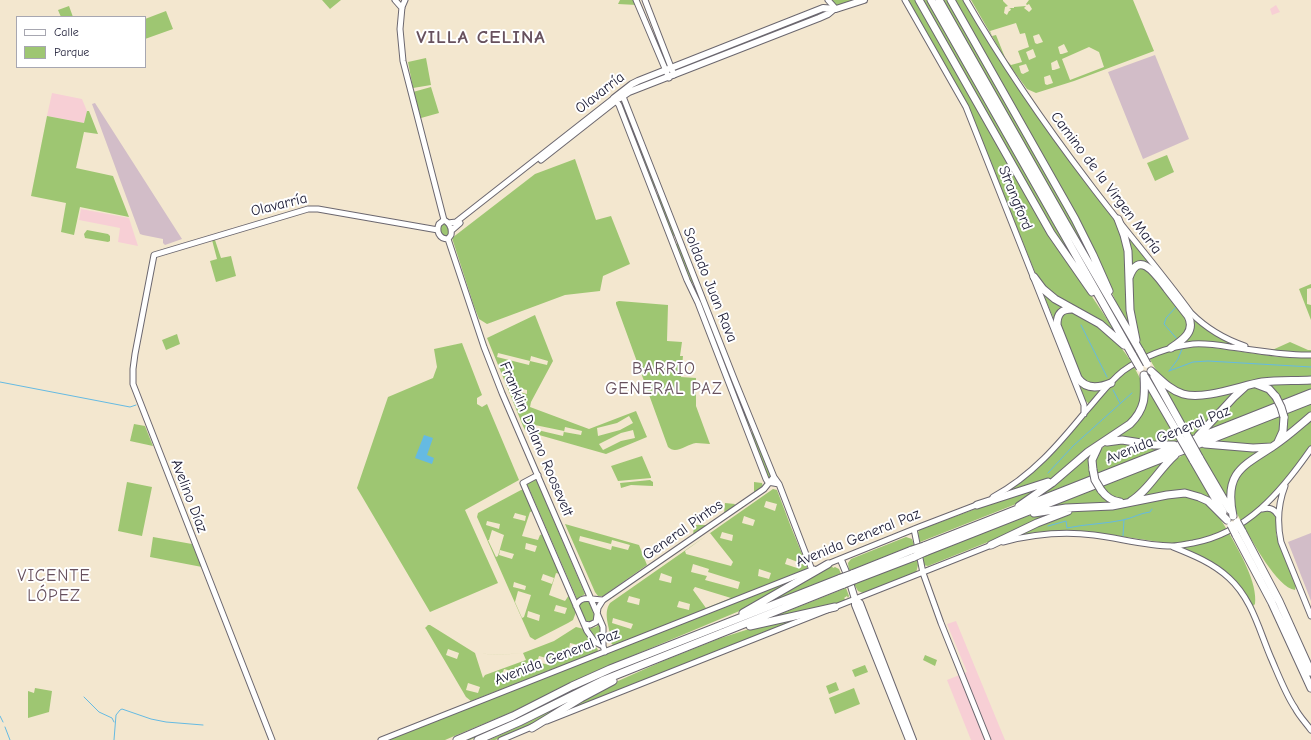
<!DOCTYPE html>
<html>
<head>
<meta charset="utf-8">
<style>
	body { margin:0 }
	#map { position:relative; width:1311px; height:740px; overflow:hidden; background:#f3e7cf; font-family:"Comic Neue",sans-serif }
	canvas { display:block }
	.legend { position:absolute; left:16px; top:16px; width:130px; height:52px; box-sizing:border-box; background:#fff; border:1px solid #a7a7b1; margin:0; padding:5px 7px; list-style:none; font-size:12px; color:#22223b }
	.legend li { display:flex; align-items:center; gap:8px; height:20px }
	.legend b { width:20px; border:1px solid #a7a7b1 }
</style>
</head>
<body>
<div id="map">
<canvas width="1311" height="740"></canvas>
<ul class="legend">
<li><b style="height:5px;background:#fff"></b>Calle</li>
<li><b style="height:11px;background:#9ec672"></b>Parque</li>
</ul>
</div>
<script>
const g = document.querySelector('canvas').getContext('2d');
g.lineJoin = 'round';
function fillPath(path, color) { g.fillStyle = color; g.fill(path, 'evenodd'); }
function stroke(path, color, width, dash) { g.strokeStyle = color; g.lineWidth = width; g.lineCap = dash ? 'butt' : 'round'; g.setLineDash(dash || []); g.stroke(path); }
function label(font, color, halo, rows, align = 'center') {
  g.font = font + ' "Comic Neue",sans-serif'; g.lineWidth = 4; g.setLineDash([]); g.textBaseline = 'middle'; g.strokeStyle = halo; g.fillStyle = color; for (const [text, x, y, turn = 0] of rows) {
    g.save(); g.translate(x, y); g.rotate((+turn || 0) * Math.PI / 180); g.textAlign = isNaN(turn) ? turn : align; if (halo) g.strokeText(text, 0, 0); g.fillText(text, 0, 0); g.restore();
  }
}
const built = new Path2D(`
	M1276 5 1280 12 1272 15 1270 9Z
	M52 93 82 99 87 111 84 123 47 116Z
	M81 209 129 218 138 246 118 242 120 228 79 220Z
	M956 621 1005 740H971L947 680 967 672 947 624Z`);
const industrial = new Path2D(`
	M1155 55 1189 139 1143 159 1108 72Z
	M95 103 182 239 165 245 163 243V239L143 235 140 234 92 104Z
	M1311 533V601L1288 542Z`);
const green = new Path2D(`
	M322 0H341L330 9Z
	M620 0H634L637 5 618 4Z
	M832 0H858L837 6Z
	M908 0H917L1050 234 1103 313 1121 341 1048 292 1036 275 967 103Z
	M922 0H928L1079 265 1078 266 1053 232Z
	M943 0H949L1073 221 1091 258 1069 223Z
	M953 0H963L1003 66 1060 148 1088 186 1116 221 1123 235 1133 334 1117 304 1095 255Z
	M971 0H1003V1L1008 6 1005 7 1004 13 1007 15 1009 11H1010L1011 9 1009 8H1014V7L1026 6 1024 8 1029 12 1032 9 1029 4 1027 5 1026 4 1029 0H1133L1154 51 1074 81 1036 93 1027 89 1007 62ZM1016 23 1020 34 1025 33 1029 47 1018 51 1022 62 1011 65 1006 60 996 35 992 36 990 31ZM1039 34 1043 42 1037 44 1035 43 1033 36ZM1064 44 1068 52 1062 54H1060L1058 47ZM1089 47 1099 52 1104 67 1070 80 1062 59ZM1033 49 1036 57 1029 60 1026 52ZM1057 60 1060 68 1054 70H1052L1051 63ZM1026 64 1029 71 1023 74 1021 73 1019 66ZM1050 75 1053 83 1047 85 1045 84 1044 77Z
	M69 6 73 17H61L58 10Z
	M826 9 829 11 682 70 680 66Z
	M166 11 173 29 145 39V19Z
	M426 58 431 85 413 88 408 62Z
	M431 87 439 113 421 118 413 92Z
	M622 105 624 106 637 139V141H636Z
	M87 111H89L98 134 84 132 76 168 113 176 129 217 80 207 74 235 61 232 66 203 31 196 47 116 84 123Z
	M639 147 641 148 656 186 655 188 654 187Z
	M1167 155 1174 172 1155 181 1147 163Z
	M575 159 596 220 611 216 630 264 603 276 600 291 565 295 487 324 479 319 474 306 452 238 535 174Z
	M658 195H659L675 234 674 236 672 235 657 197Z
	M442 221 448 223 450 237H441L438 226Z
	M87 230 108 234 110 236V241L108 242 85 238 84 234Z
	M1126 234 1153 268H1130Z
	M212 240H215L221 258 231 256 236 276 216 282 210 261 217 259Z
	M678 242 694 283H692L676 245Z
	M1140 267 1148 269 1188 320 1187 333 1170 346 1146 355C1132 331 1133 305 1131 278L1133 272Z
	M1311 284V288L1307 289V304L1311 305V320L1299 289Z
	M1041 289 1065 307 1055 322Z
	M619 301 668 305 667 341 682 342 680 356H683L681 377 696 378V406L710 444C706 444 701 443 696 443 687 444 676 455 668 447L616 304V302Z
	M1067 311C1093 317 1119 341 1132 363L1110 381 1096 386 1082 381 1059 325V318Z
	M535 315 553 361 531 402 530 407 589 429 636 411 647 437 606 454 532 433 525 430 523 426 487 338ZM498 353 530 361 529 365 497 357ZM531 356 548 361 547 365 530 361ZM509 386 527 390V394L508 389ZM629 416 633 423 620 430 598 436 597 428 617 423ZM530 424 564 431 563 436 529 428ZM565 427 582 431 581 435 564 432ZM633 430 635 438 621 441 603 450 599 444 621 433Z
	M1192 316C1206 331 1219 338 1238 345L1182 344Z
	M177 334 180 344 166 350 162 340Z
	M1290 342 1308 350H1311V353L1300 354 1270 351Z
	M462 343 482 395 477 398V404L482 407 487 404 519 480 465 510 498 583 430 612 357 488 388 397 433 378 437 367 434 349Z
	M1201 346 1279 357H1311V378L1199 393 1179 390 1159 375 1149 358 1172 350Z
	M1134 367 1142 382 1143 394 1134 418 1053 478 1045 482 998 497C1019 483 1039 468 1057 449 1081 423 1104 385 1134 367Z
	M1158 379 1178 394 1240 388 1198 432 1191 436Z
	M1311 382V389L1282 400 1273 389 1265 384Z
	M734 384 751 425 749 426 733 386Z
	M1079 384 1103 389 1090 403H1088L1085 400Z
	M1147 385 1179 440 1169 443 1112 439 1130 427Z
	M1254 386 1267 392 1276 403 1206 431 1241 392Z
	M1311 402V413L1284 435 1288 423 1286 412Z
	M1280 414C1282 427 1280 441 1266 446L1210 442Z
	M1311 419V446L1286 481 1263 505 1241 521 1235 510 1233 491 1241 471Z
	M134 424 145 426 153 446 130 441Z
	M752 432 753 433 771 477 770 478 768 477 750 434Z
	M1113 442 1165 447 1097 474C1093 458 1098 447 1113 442Z
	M1204 447 1264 449 1246 461 1228 501 1198 449Z
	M1091 452 1088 466 1091 476 1029 500Z
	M1186 453 1217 507 1200 495 1141 497 1172 462Z
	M642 456 651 477V478L618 481 611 466Z
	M1169 458C1157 472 1133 511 1111 497 1107 494 1104 488 1101 485Z
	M536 479 585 594 577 599 527 484Z
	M650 480 653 482V486L631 485 621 488 620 483Z
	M127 482 152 487 142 536 118 531Z
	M754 482 762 483 763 487 754 494Z
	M1047 484 1016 504 920 542 918 533 919 530 978 508Z
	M1095 487 1104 498 1112 504 1034 511Z
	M773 489 777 490 791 527 807 566V569L614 646 611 643C611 629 602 615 610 603ZM766 501 777 504 775 511 764 507ZM744 516 755 520 753 526 742 523ZM722 532 733 535 732 541 720 538ZM710 533 733 562 731 566 686 554 685 551ZM787 558 798 562 797 568 785 564ZM693 564 709 569 708 572 740 582 738 589 705 580 707 576 691 572ZM759 569 771 573 769 579 758 576ZM661 573 672 577 671 583 659 580ZM695 587 731 598 706 608 693 590ZM629 596 640 599 639 605 627 602ZM679 601 690 604 689 610 677 607ZM613 618 633 624 631 629 612 623Z
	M521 490H525L576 612 573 620 568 623 535 640 530 637 477 517 478 513ZM533 511 543 534 540 535 538 540 522 536 530 512ZM515 513 526 516 525 521 513 518ZM487 521 500 524 499 529 486 525ZM492 530 504 535 498 556 496 557 488 540H489ZM526 543 537 546 535 552 525 549ZM500 550 514 554 512 559 499 555ZM556 573 560 574 569 595 565 601 549 595ZM543 574 554 578 552 584 541 580ZM514 582 526 586 525 590 513 587ZM518 591 531 595 524 617 522 618 515 602ZM556 605 567 608 565 614 554 611ZM528 611 540 615 539 621 527 617Z
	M1177 495C1206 498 1213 505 1227 530L1218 534 1197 540 1173 544 1092 532 1066 531 1035 532 1005 540 1065 514 1080 510Z
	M725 503 735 504 733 508 724 514Z
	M1063 510 998 538 928 566 923 565 921 557 1019 518 1036 514Z
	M1267 510 1274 512 1277 518 1276 534 1296 586 1295 590C1277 588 1252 540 1243 525L1263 511Z
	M565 524 639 545 647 565 603 596H598L595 592ZM580 536 611 544 612 540 630 545 628 550 612 546 611 550 579 541Z
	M694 525H708L693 536Z
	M1229 533C1239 551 1258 583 1255 604L1253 606 1231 577 1179 547 1210 541Z
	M153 537 192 544 202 567 150 557Z
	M906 537 912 539 914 545 849 571 848 563 851 559Z
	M917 559 918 565 916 573 863 593 858 591 854 584Z
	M832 566 833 568 835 567 839 569 841 574 759 606 826 568Z
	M806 575 749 607 589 674 512 712 452 737 445 740H387Z
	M846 588 849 596 848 598 847 596 844 598 846 600 824 608 765 620Z
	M582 601 589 602 595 617V620L592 622 586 621 579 606Z
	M817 612 552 718 609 685 663 661 718 639 749 629Z
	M740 622 600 679 489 732 470 740H465L599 677Z
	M599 624 601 632V642L594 636 588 629 596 627Z
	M428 625H430L475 653 499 655 523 653 554 641 576 627 584 629 598 650 597 652 471 701 466 697 426 629 425 628ZM570 643 582 646 580 653 569 649ZM448 649 459 653 457 659 446 655ZM475 653 498 655 523 653 526 660 485 675 483 678ZM539 656 550 659 549 665 537 662ZM504 669 515 672 513 679 502 675ZM468 683 480 687 478 693 466 690Z
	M925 655 937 660 935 666 923 660Z
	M865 665 868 672 855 677 852 670Z
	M836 682 839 690 829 694 826 686Z
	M35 688 52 691 49 712 28 718V691L34 693Z
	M854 688 860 704 835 714 829 698Z
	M580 695 530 726 495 740H489L533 720Z`);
const water = new Path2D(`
	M424 435 433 438 427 455 434 458 432 464 415 458Z`);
const stream = new Path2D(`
	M1176 307 1166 318 1164 324 1178 340
	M1081 325 1107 377
	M1169 371 1193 362 1208 361 1311 367
	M1169 371 1178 359 1182 349
	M0 382 130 407 136 405
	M1113 390 1120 403
	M1048 473 1073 446 1132 393
	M1048 526 1066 521 1067 528C1085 524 1105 524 1123 520 1133 518 1140 513 1150 512L1152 509
	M1123 536 1124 520
	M84 697 99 712 112 718 114 722
	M0 716 3 722
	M5 727 10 740
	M114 740 116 715 120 710 122 709 151 719 166 722 203 725`);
const minor = new Path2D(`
	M395 0 402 8
	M405 0 402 7 400 29 403 61 444 220
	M636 0 669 78
	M645 0 674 75
	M828 0 836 9
	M905 0 966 107 1084 405V414
	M966 0C1003 64 1045 125 1090 184 1123 228 1159 269 1191 313 1207 329 1224 339 1245 346
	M622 94 735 381 774 477 779 484
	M541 160 616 101
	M444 220C450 223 452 229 451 235L448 239C439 239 436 231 439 224Z
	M448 223 456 222 614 98 619 105 687 280 698 303 766 479 768 482 779 484 812 570
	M452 230 460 223
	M448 239 484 347 502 393 603 627V646L605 652
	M538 475 523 483 587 631 595 642 603 646
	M1285 486C1278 504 1277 523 1281 542L1311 616
	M993 497C1032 476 1059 444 1086 411 1098 398 1109 382 1123 371 1144 356 1168 347 1193 344 1206 343 1218 345 1230 347 1257 350 1283 356 1311 355
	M1262 509C1270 507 1274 509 1278 515
	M914 529 923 573 941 623 988 740
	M1003 542C1033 534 1063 531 1094 535 1119 538 1146 546 1172 546 1179 546 1186 544 1193 543 1247 533 1281 492 1311 449
	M1173 547C1193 555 1213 563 1229 578 1252 599 1259 630 1271 658 1278 674 1286 695 1295 708 1299 716 1306 723 1311 730
	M825 565 919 527 979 504
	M576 606C581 594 592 600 603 600
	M584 624 590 625 596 622 598 608 603 600 764 489 772 479
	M547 721 994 544
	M272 740 133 384V369L135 354 154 255 308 209H318L438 230
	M381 740 814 569
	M501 740 534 726`);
const major = new Path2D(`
	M614 98 632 84 638 81 823 8 836 9 864 0
	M620 98 629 92 819 18 828 14 834 9
	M841 560 846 572
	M851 586 855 599V605L909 740
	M855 599 860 603 913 740`);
const highway = new Path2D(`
	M919 0 1051 233 1092 292
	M931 0 1133 356
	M939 0 1066 224 1140 351
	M951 0 1075 219 1093 255 1109 291
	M1118 219 1124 235 1128 251 1130 310 1136 340
	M1034 277 1043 289 1055 299 1100 324 1124 345
	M1129 278C1139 248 1157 276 1167 289 1174 298 1181 307 1188 316 1196 331 1183 340 1171 348
	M1072 309C1061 309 1057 314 1057 325L1078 378C1086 390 1099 388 1111 383
	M1151 371C1161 380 1170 390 1183 394 1204 400 1240 386 1262 382 1278 380 1295 381 1311 380
	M1154 376 1183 428
	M1145 377 1177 432
	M1256 384 1269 389 1276 397
	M1198 436 1234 397 1246 386
	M1107 442 1122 440 1154 445H1174
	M1278 442 1283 431 1284 417
	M1205 444 1253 448 1271 447
	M1199 457 1230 510
	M1193 460 1223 512
	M1093 470 1092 460 1098 447
	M1101 490C1106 497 1111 501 1120 502
	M1131 501C1148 491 1160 468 1175 455
	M977 505 1048 482
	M1019 506 1052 483 1088 452 1130 424C1146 408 1145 396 1144 375
	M1034 513 1066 508 1112 506 1167 495 1185 493 1199 497 1208 501 1227 520
	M1233 516C1224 474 1241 467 1272 447 1286 438 1298 427 1311 416
	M1242 531 1279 601 1311 672
	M1236 535 1272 603 1311 688
	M991 545 1037 523 1068 511
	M924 546 1311 393
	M925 552 1311 400
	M852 574 912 550
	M854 580 914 557
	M743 613 828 564
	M750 626 835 607
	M532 728 581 698 613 681
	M457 740 513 716 572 686 610 669 841 578
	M478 740 519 722 604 680 844 584`);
const highwayBridge = new Path2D(`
	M1140 351 1147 364
	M1133 356 1140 368
	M1276 397 1281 407 1284 417
	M1183 428 1199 457
	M1177 432 1193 460
	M1093 470 1095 480 1101 490
	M1237 522 1242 531
	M1231 525 1236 535
	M912 550 924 546
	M914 557 925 552
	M841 578 852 574
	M844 584 854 580`);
const streetNames = [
	["Olavarría",600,93,-38],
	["Camino de la Virgen María",1106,183,53],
	["Strangford",1015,198,68],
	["Olavarría",279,205,-14],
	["Soldado Juan Rava",710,285,68],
	["Avenida General Paz",1168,435,-22],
	["Franklin Delano Roosevelt",536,439,67],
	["Avelino Díaz",189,496,69],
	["General Pintos",683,530,-35],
	["Avenida General Paz",858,538,-22],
	["Avenida General Paz",557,657,-21]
];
const quarterNames = [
	["BARRIO",664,369],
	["GENERAL PAZ",664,389],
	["VICENTE",54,576],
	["LÓPEZ",54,596]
];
const districtNames = [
	["VILLA CELINA",481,38]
];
fillPath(built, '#f7cfd5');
fillPath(industrial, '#d2bdc8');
fillPath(green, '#9ec672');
fillPath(water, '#65bae2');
stroke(stream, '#65bae2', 1);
stroke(minor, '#6b676f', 7);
stroke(major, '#6b676f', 8);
stroke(highway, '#6b676f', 9);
stroke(minor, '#fff', 5);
stroke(major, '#fff', 6);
stroke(highway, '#fff', 7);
stroke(highwayBridge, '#6b676f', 9, []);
stroke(highwayBridge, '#fff', 7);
label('15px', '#22223b', '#fff', streetNames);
g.letterSpacing = '1px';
label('17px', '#67515e', '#fff', quarterNames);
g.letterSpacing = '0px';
g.letterSpacing = '1px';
label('bold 19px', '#67515e', '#fff', districtNames);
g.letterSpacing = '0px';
</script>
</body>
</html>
